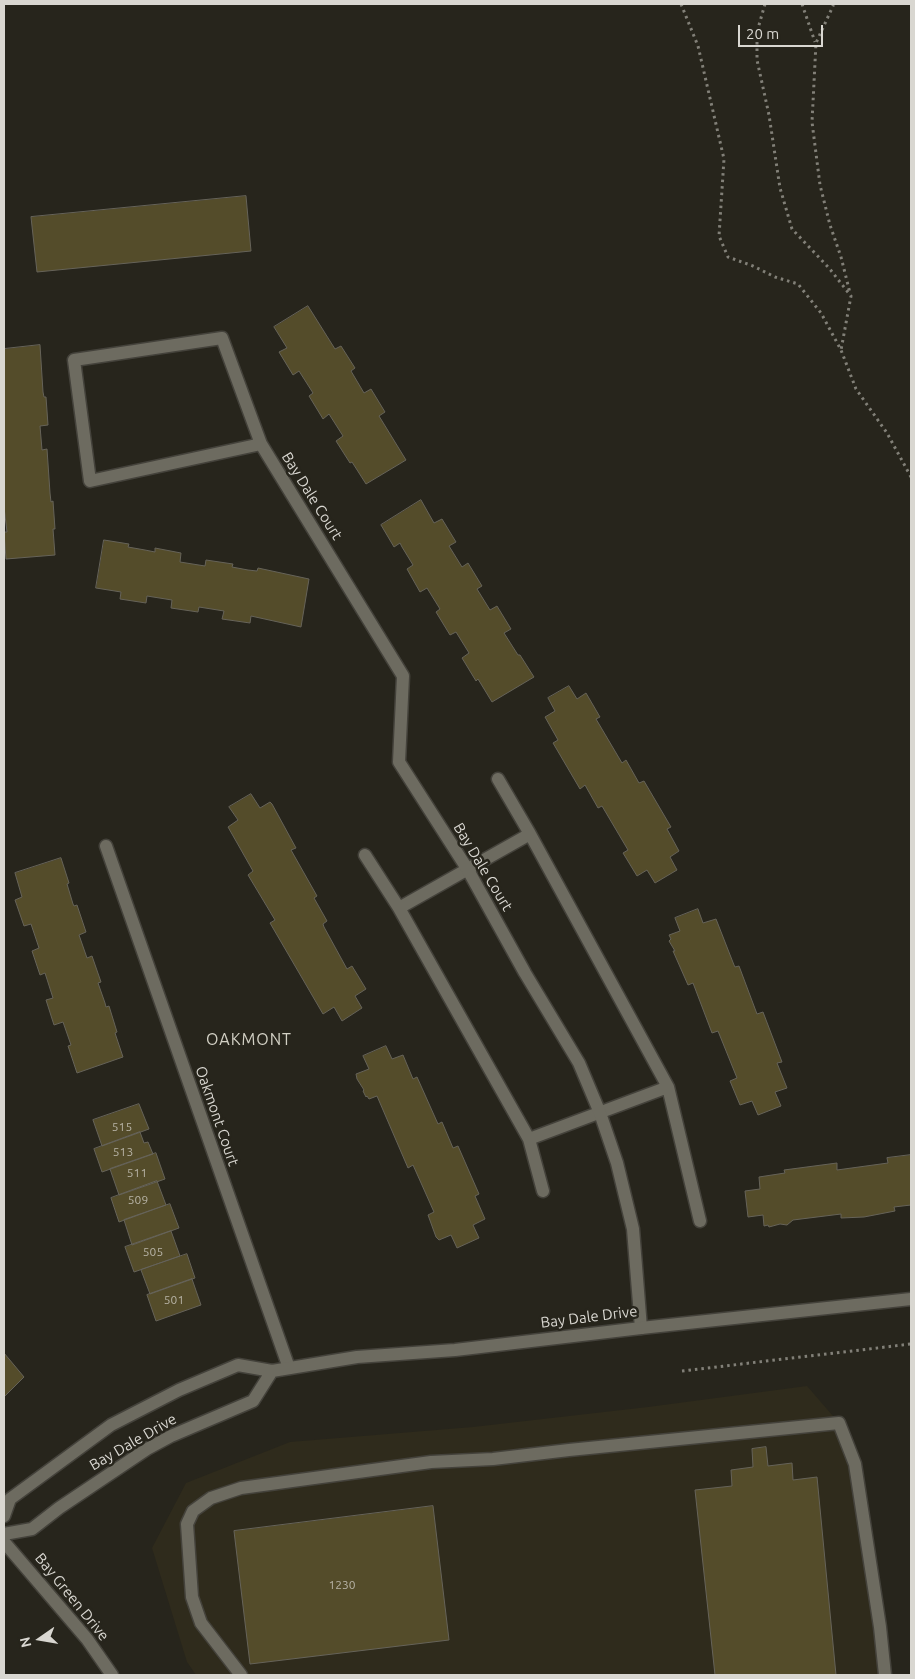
<!DOCTYPE html>
<html>
<head>
<meta charset="utf-8">
<style>
	body { margin:0 }
	#map { position:relative; width:915px; height:1679px; overflow:hidden; background:#27251c; font-family:Ubuntu,sans-serif }
	canvas { display:block }
	.frame { position:absolute; inset:0; border:5px solid #d9d7d1; pointer-events:none }
	.north { position:absolute; left:15px; top:1614px; width:50px; height:50px; -webkit-text-stroke:4px #27251c; paint-order:stroke; rotate:257deg; font-size:14px; font-weight:700; line-height:20px; text-align:center; color:#d9d7d1 }
	.north::after { content:''; display:block; margin:auto; width:18px; height:22px; background:#d9d7d1; clip-path:polygon(50% 0,100% 100%,50% 72%,0 100%) }
	.scale { position:absolute; left:738px; top:25px; width:85px; height:22px; box-sizing:border-box; border:2px solid #d9d7d1; border-top:0; padding-left:6px; font-size:15px; line-height:18px; white-space:nowrap; color:#d9d7d1; -webkit-text-stroke:4px #27251c; paint-order:stroke }
</style>
</head>
<body>
<div id="map">
<canvas width="915" height="1679"></canvas>
<div class="frame"></div>
<div class="north">N</div>
<div class="scale">20 m</div>
</div>
<script>
const g = document.querySelector('canvas').getContext('2d');
g.lineJoin = 'round';
function fillPath(path, color) { g.fillStyle = color; g.fill(path, 'evenodd'); }
function stroke(path, color, width, dash) { g.strokeStyle = color; g.lineWidth = width; g.lineCap = dash ? 'butt' : 'round'; g.setLineDash(dash || []); g.stroke(path); }
function label(font, color, halo, rows, align = 'center') {
  g.font = font + ' Ubuntu,sans-serif'; g.lineWidth = 5; g.setLineDash([]); g.textBaseline = 'middle'; g.strokeStyle = halo; g.fillStyle = color; for (const [text, x, y, turn = 0] of rows) {
    g.save(); g.translate(x, y); g.rotate((+turn || 0) * Math.PI / 180); g.textAlign = isNaN(turn) ? turn : align; if (halo) g.strokeText(text, 0, 0); g.fillText(text, 0, 0); g.restore();
  }
}
const built = new Path2D(`
	M807 1386 839 1423 855 1464 885 1675H196L187 1662 152 1548 186 1483 290 1442 473 1427 648 1407Z`);
const building = new Path2D(`
	M246 196 251 251 37 272 31 217Z
	M308 306 335 349 341 346 355 368 351 371 364 393 371 389 385 412 379 416 406 460 366 484 352 462 350 463 336 441 343 436 329 414 323 419 309 396 313 393 299 371 293 375 279 352 287 348 274 327Z
	M40 345 43 392 44 397H46L48 425 40 426 42 450 47 449 50 493 51 502 53 501 55 529H53L55 555 6 559 4 532H7L4 507V349Z
	M421 500 434 523 442 519 456 542 449 546 462 567 468 563 482 586 477 589 490 610 497 606 511 629 504 633 518 655H520L534 677 492 702 478 679 476 681 462 658 469 653 456 632 450 635 436 612 440 609 427 588 420 592 407 569 413 565 402 547 400 543 394 547 381 525Z
	M104 540 129 544 128 547 145 550 155 552V548L181 553 180 562 205 566 206 560 233 564 232 567 248 570 257 571 258 568 309 579 301 627 251 616 250 623 222 619 224 611 199 607 198 612 171 608 172 600 147 596 146 603 120 599 121 592 96 588Z
	M569 686 577 699 586 693 600 717 596 719 622 763 626 760 639 783 644 781 671 827 667 829 679 851 670 857 677 870 655 883 647 870 637 876 623 853 628 850 602 806 598 808 585 785 580 789 553 743 558 740 545 717 555 711 548 698Z
	M251 794 260 808 270 802 272 804 296 848 291 850 317 896 314 898 327 921 323 924 324 927 347 969 352 966 366 989 355 996 362 1008 342 1021 334 1007 323 1014 270 923 275 920 248 875 253 871 228 827 238 820 229 807Z
	M61 858 69 883 67 884 73 904 74 906 77 905 86 932 79 935 87 958 92 956 101 982 98 983 105 1003 106 1007 109 1006 117 1032 115 1033 123 1057 77 1073 68 1046 71 1045 63 1022 54 1025 46 1000 53 998 45 973 40 975 32 951 39 948 31 924 24 926 15 900 22 897 15 873Z
	M698 909 703 923 716 919 734 965 735 967 739 966 757 1014 763 1012 782 1062 777 1063 787 1088 775 1092 781 1106 758 1115 752 1101 740 1105 730 1081 737 1078 718 1031 712 1033 693 983 688 985 673 951H675L669 941 671 939 669 935 680 931 675 918Z
	M386 1046 392 1059 403 1055 413 1079 417 1077 438 1124 442 1122 453 1148 458 1146 479 1194 475 1196 485 1219 473 1225 479 1238 457 1248 451 1235 439 1240 436 1237 428 1215 434 1212 413 1165 408 1168 377 1096 369 1099 367 1096 366 1097 363 1091 364 1090 357 1079 356 1074 369 1069 363 1056Z
	M139 1104 149 1129 102 1146 93 1120Z
	M140 1132 144 1143 148 1142 153 1154 102 1172 94 1149Z
	M156 1153 165 1179 119 1195 110 1169Z
	M911 1155V1205L894 1207 895 1211 864 1217 841 1218V1214L793 1220 787 1225 780 1224 769 1227 768 1225 764 1226 763 1215 748 1217 745 1191 760 1189 759 1177 785 1173 784 1170 837 1163V1170L888 1163 887 1158Z
	M157 1181 166 1205 119 1222 111 1198Z
	M170 1204 179 1228 132 1245 124 1220Z
	M171 1231 180 1256 134 1272 125 1247Z
	M187 1254 195 1278 150 1294 141 1270Z
	M192 1279 201 1305 156 1321 147 1295Z
	M4 1353 24 1377 4 1397Z
	M766 1447 768 1466 792 1463 793 1480 817 1477 836 1675H715L695 1490 732 1486 731 1470 753 1467 752 1449Z
	M433 1506 449 1640 250 1664 234 1531Z`);
const path = new Path2D(`
	M681 4 698 46 724 159 719 236 728 257 753 266 775 277 798 284 821 313 841 350 856 389 887 433 911 477
	M765 4 757 32V60L769 115 780 188 792 229 829 268 851 296 841 350
	M802 4 815 42
	M833 4V6L816 43 812 122 820 185 830 225 841 257 850 293
	M682 1371 911 1344`);
const lane = new Path2D(`
	M498 779 530 834
	M365 855 399 908
	M668 1087 529 1139 399 908 530 834 668 1087 700 1221
	M529 1139 543 1191
	M241 1675 201 1623 192 1597 187 1524 193 1511 211 1498 241 1488 431 1462 493 1459 569 1450 839 1423 855 1464 880 1627 885 1675`);
const street = new Path2D(`
	M261 444 90 481 74 360 222 338 261 444 403 676 399 762 468 870 525 973 579 1063 600 1113 617 1163 633 1229 641 1328
	M106 846 289 1368
	M4 1542 87 1639 112 1675`);
const secondary = new Path2D(`
	M4 1516 10 1499 111 1425 179 1390 238 1365 272 1371 357 1357 455 1350 641 1328 911 1299
	M4 1534 32 1529 59 1508 147 1449 171 1436 253 1401 272 1371`);
const numberNames = [
	["515",122,1127],
	["513",123,1152],
	["511",137,1173],
	["509",138,1200],
	["505",153,1252],
	["501",174,1300],
	["1230",342,1585]
];
const streetNames = [
	["Bay Dale Court",312,496,58],
	["Bay Dale Court",483,867,59],
	["Oakmont Court",217,1116,71],
	["Bay Dale Drive",589,1317,-7],
	["Bay Dale Drive",133,1442,-30],
	["Bay Green Drive",72,1597,51]
];
const neighbourhoodNames = [
	["OAKMONT",249,1040]
];
fillPath(built, '#2f2b1c');
fillPath(building, '#544c2a');
stroke(building, '#666359', 1);
stroke(lane, '#44423b', 15);
stroke(street, '#44423b', 15);
stroke(secondary, '#44423b', 15);
stroke(path, '#828078', 3, [2.5, 4]);
stroke(lane, '#6d6b60', 12);
stroke(street, '#6d6b60', 12);
stroke(secondary, '#6d6b60', 12);
label('12px', '#b8b4a7', null, numberNames);
label('15px', '#d9d7d1', '#27251c', streetNames);
g.letterSpacing = '1px';
label('16px', '#d3d1c5', '#27251c', neighbourhoodNames);
g.letterSpacing = '0px';
</script>
</body>
</html>
